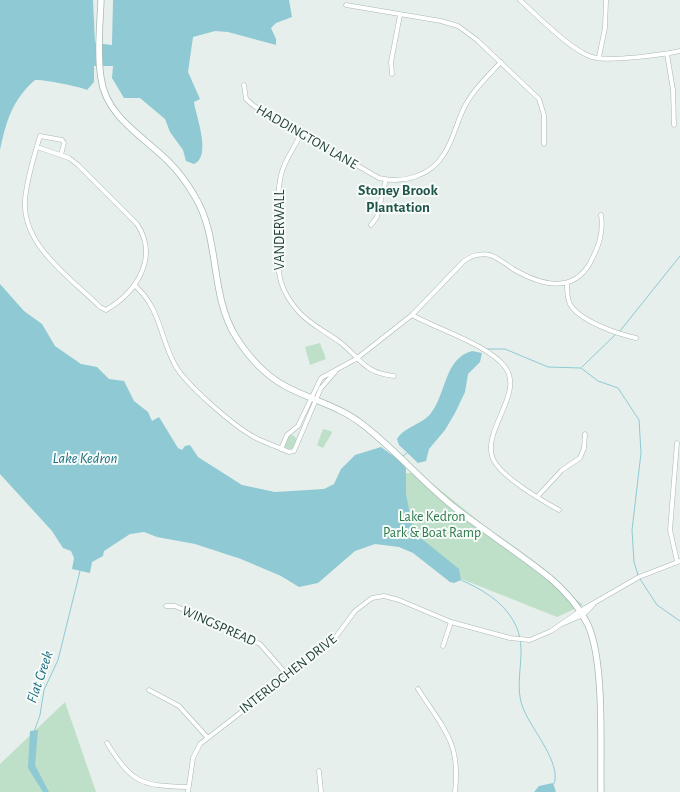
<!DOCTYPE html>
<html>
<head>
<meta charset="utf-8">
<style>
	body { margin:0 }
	canvas { display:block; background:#e6efeb }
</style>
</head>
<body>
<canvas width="680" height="792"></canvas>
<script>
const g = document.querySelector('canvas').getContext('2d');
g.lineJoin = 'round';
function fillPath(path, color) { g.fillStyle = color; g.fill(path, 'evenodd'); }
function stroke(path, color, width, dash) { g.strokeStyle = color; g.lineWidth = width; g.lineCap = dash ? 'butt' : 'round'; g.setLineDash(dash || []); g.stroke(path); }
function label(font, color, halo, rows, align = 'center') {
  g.font = font + ' "Alegreya Sans",sans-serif'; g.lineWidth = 4; g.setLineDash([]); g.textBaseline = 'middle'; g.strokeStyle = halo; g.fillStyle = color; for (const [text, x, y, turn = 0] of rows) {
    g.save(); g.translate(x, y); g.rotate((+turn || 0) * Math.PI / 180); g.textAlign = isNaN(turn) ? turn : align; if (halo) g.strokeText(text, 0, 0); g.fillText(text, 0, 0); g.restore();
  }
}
const green = new Path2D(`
	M320 343 326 359 310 365 305 347Z
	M323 429 331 431 332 433 323 448 317 445Z
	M283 442a7 7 0 1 1 14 0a7 7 0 1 1-14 0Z
	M418 472 583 605 557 617 454 576 408 548 399 474Z
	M65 702 96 792H0V764Z`);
const water = new Path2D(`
	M0 0H93L95 43 112 45 113 0H289L292 17 276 23 271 28 276 39V45L228 32 215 31 193 37 188 72 200 99 194 102C196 117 212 156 194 164L186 161 183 150 170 132 165 119 140 98H124L112 78 113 66H94V82L87 90C82 87 43 79 35 80 12 100 6 122 0 150Z
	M0 284 24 311 42 324 55 346 81 364 97 367 109 379 124 381 134 401 148 412 152 421 159 417 178 448 182 450 185 446 190 445 198 457 242 485 275 492 324 489 334 484 341 469 355 455 381 447 403 463 406 469V494L412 524 417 535 459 569 461 580 454 583 450 582 413 553 399 547 375 544 355 551 318 583 299 587 281 576 241 559 195 544 157 537 144 532 130 534 104 551 103 556 92 562 90 573 72 569 74 558 71 551 63 548 52 531 0 474Z
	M472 351 482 353 480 362 468 374 465 392 455 413 445 430 429 449 426 461 418 463 399 445 397 439C405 426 422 425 431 413 447 392 444 359 472 351Z
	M38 730 35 765 49 792H43L28 768 30 731Z
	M553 783 556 792H534L539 786Z`);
const stream = new Path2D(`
	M620 331 680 256
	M486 349H505L548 367 581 368 598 381 618 388 639 420 641 453 632 530 634 562 638 575
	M582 367 616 334
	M403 456 408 452
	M640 579 657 605 680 621
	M461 580C481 589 503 601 514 622 530 650 512 680 523 708 531 729 562 763 554 784
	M34 732 40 715 44 690 58 660 80 571`);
const street = new Path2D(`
	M520 0C536 15 572 51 592 57 610 62 661 55 680 51
	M346 5 441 21 458 26 477 40 539 99 544 115V144
	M667 54 673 90 674 125
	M599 57 605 28 606 0
	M392 74 391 62 400 15
	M244 85 246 99 254 106 379 178C403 184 431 176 444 154 454 139 457 120 466 104 474 89 489 75 501 62
	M301 134C294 148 284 161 281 175 276 198 275 260 281 282 284 292 291 303 298 311 310 325 327 332 341 343 361 359 364 373 394 376
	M37 147 69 158 78 165 137 224C159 257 137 292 106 310L100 307C71 278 22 246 25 200 27 178 34 156 40 136L62 140 64 143 61 155
	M371 225 377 217 386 179
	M567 284C567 290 567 298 570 304 579 321 618 334 636 338
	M134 285C160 306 160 338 175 365 186 385 234 426 254 437 265 443 278 447 289 452L294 451 321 388 335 372
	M412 315C437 329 489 345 505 367 525 393 481 431 493 459 502 478 541 500 559 510
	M281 449 287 435 298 426 321 378 356 359 412 315 464 261C471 256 481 253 490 255 498 258 506 264 513 269 539 284 572 295 590 263 598 248 604 233 601 215
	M537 497 562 470 580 458 584 448 585 434
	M677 561 670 530 677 443
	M166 606H175L260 644 288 676
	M562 624 583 615 593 605
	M443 646 451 622
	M418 689C443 728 461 742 455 792
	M149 690 179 706 207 737
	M107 743C132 783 141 786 187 787
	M319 771 321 792
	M188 792 193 758 200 744 332 642 355 611 372 598 384 596 399 600 451 622 510 638 530 640 551 631 580 611 639 577 680 561`);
const secondary = new Path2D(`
	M101 0C100 25 97 53 101 78 106 117 143 136 168 161 178 171 187 183 194 195 221 238 209 294 236 337 248 356 265 375 285 386 311 400 339 406 362 424 395 449 422 482 455 508 486 532 519 553 550 578 565 591 579 606 588 625 605 663 600 748 601 792`);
const streetNames = [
	["HADDINGTON LANE",307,137,30],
	["VANDERWALL",280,230,-90],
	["WINGSPREAD",219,626,24],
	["INTERLOCHEN DRIVE",288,674,-38]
];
const parkNames = [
	["Lake Kedron",432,517],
	["Park & Boat Ramp",432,533]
];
const neighbourhoodNames = [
	["Stoney Brook",398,190],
	["Plantation",398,207]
];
const waterNames = [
	["Lake Kedron",85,458],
	["Flat Creek",40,677,-71]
];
fillPath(green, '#bfe0c8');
fillPath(water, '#8ec9d4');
stroke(stream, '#8ec9d4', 1);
stroke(street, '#a8b8b2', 5);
stroke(secondary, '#a4bbb3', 7);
stroke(street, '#fff', 4);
stroke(secondary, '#fff', 5.5);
label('14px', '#24423a', '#f7fbf9', streetNames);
label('14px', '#2d7a4b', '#f7fbf9', parkNames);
label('bold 15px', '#1f5548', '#f7fbf9', neighbourhoodNames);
label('italic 15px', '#1c6f80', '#f7fbf9', waterNames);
</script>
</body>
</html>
